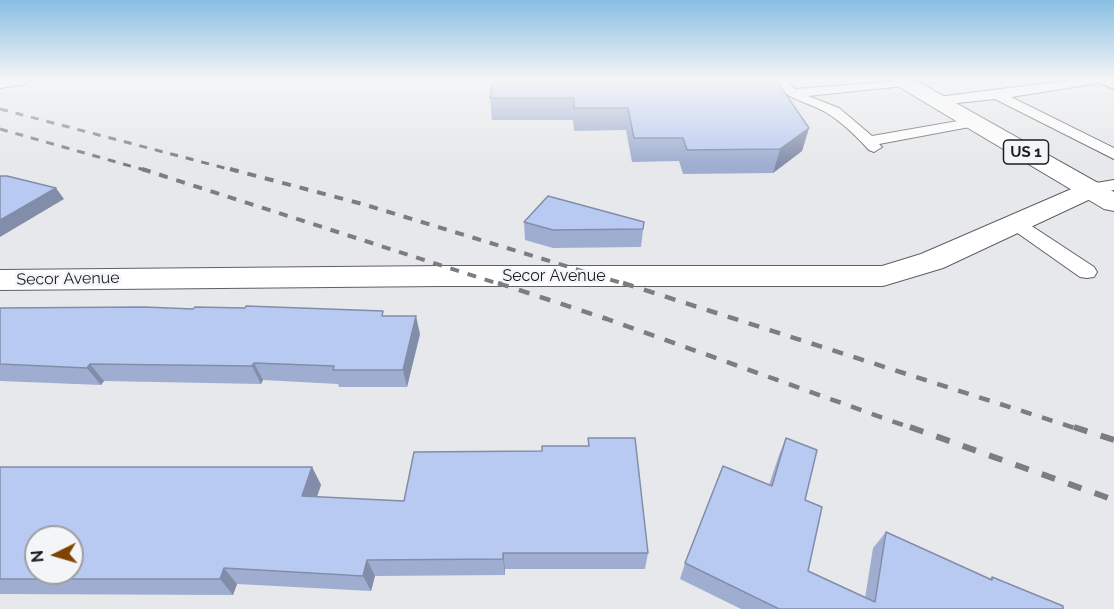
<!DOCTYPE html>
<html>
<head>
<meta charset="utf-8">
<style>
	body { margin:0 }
	#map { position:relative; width:1114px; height:609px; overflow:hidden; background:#e6e8eb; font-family:Raleway,sans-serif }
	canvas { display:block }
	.north { position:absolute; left:24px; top:525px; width:60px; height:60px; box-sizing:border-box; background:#f3f5f9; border:2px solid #9d9fa1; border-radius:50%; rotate:265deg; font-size:16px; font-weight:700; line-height:24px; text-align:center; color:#1c1d1e }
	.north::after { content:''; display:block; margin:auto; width:21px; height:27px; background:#814301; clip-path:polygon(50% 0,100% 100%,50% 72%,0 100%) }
</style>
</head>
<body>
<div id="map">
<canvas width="1114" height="609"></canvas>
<div class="north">N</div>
</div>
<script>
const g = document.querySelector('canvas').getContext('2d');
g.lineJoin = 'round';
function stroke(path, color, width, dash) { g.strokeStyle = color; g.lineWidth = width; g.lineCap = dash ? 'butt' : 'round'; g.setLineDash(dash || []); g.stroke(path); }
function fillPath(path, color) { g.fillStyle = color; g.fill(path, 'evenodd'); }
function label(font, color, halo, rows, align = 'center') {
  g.font = font + ' Raleway,sans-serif'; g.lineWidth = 5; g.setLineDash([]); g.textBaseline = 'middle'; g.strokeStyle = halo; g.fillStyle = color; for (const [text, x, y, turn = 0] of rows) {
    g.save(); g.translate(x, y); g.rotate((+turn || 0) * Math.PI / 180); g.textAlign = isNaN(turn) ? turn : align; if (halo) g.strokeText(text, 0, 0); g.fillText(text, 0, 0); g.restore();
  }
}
const service = new Path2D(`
	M772 80H785L795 89 909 80V85L904 86 808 96 839 108 872 136 975 118 982 122 975 126 879 144 882 147 874 152 869 150C856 136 843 123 827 113 807 101 785 100 772 80Z
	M1072 80H1113L1114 89 1099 83 1011 97 1114 148V159L995 99 938 105 931 101 938 97Z
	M1114 180V190L1090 194 1082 189 1084 185Z
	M1015 218 1021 219 1094 267 1097 272 1094 277 1087 278 1080 277 1009 227 1006 223 1009 219Z`);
const tertiary = new Path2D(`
	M0 80H30L27 84 0 88Z
	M1090 181 1099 183 1103 189 1099 195 943 268 883 286H442L0 290V270L442 266H882L921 254Z`);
const primary = new Path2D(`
	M891 80H915L1114 192V211L1104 209 894 84Z`);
const railFar3 = new Path2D(`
	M0 109 236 171
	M0 129 148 171`);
const railFar2 = new Path2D(`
	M142 169 502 285
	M230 169 366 205 628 285`);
const railFar1 = new Path2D(`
	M498 283 607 319 914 429
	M623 283 1078 429`);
const rail = new Path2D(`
	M910 427 1114 500
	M1074 427 1114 440`);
const wall = new Path2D(`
	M493 80 809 128 802 151 773 173 683 174 679 161 632 162 626 130 574 131 573 120H492L490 98Z
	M524 222H644L641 247 553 248 525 240Z
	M0 308 193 309 384 316 420 334 407 387H339L338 384 263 380 261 384 104 381 101 385 0 381Z
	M588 438 648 553 645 569H505V575L375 576 371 591 237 584 233 595 0 594V467H312L321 485 317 497 404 501 542 451 588 446Z
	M786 438 805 500 808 571 865 598 873 548 886 532 990 579 992 577 1063 609H741L680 579 685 563 769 485 779 455Z`);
const shadedWall = new Path2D(`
	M809 128 802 151 773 173 780 149Z
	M56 188 64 199 0 237V220Z
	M416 316 420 334 407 387 403 370Z
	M254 363 263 380 261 384 252 366Z
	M90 364 104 381 101 385 87 368Z
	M312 467 321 485 311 513 302 496Z
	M503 553 505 569V575L503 559Z
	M367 560 375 576 371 591 363 576Z
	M224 568 237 584 233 595 220 579Z`);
const building = new Path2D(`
	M493 80H776L809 128 780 149 687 150 683 138H634L628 108H574V98H490Z
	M0 176H7L56 188 0 220Z
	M548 196 644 222 643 229 553 230 524 222Z
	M246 306 383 311 382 316H416L403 370H333L334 366 254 363 252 366 90 364 87 368 0 364V308L144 307 193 309 195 307 245 308Z
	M588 438H635L648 553H503V559L367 560 363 576 224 568 220 579H0V467H312L302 496 404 501 414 452 542 451V446H589ZM36 537H72V573H36Z
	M786 438 817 450 805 500 822 507 808 571 875 602 886 532 992 580V577L1063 606V609H779L685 563 723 466 772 486Z`);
const shields = [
	[1026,152,45]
];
const shieldNames = [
	["US 1",1026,152]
];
const streetNames = [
	["Secor Avenue",554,276],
	["Secor Avenue",68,279,-1]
];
stroke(service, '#5f6063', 2);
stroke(tertiary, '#5f6063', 2);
stroke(primary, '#5f6063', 2);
fillPath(service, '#fff');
fillPath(tertiary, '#fff');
fillPath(primary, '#fff');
stroke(railFar3, '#7b7d7f', 3, [8, 8]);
stroke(railFar2, '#7b7d7f', 4, [9, 9]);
stroke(railFar1, '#7b7d7f', 4.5, [11, 11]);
stroke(rail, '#7b7d7f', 6, [14, 14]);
fillPath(wall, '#9faed0');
fillPath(shadedWall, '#828da9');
fillPath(building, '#b9caf2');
stroke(building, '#828da9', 1.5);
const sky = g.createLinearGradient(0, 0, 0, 165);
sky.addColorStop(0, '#88bfe3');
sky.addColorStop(0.48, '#f4f5f6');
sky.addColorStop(1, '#f4f5f600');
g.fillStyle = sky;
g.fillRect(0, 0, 1114, 165);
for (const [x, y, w] of shields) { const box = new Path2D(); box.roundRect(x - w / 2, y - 12, w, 24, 4.5); g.fillStyle = '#f3f5f9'; g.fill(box); stroke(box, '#1c1d1e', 1.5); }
label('bold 15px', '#1c1d1e', null, shieldNames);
label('16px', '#1c1d1e', '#f3f5f9', streetNames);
</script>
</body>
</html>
